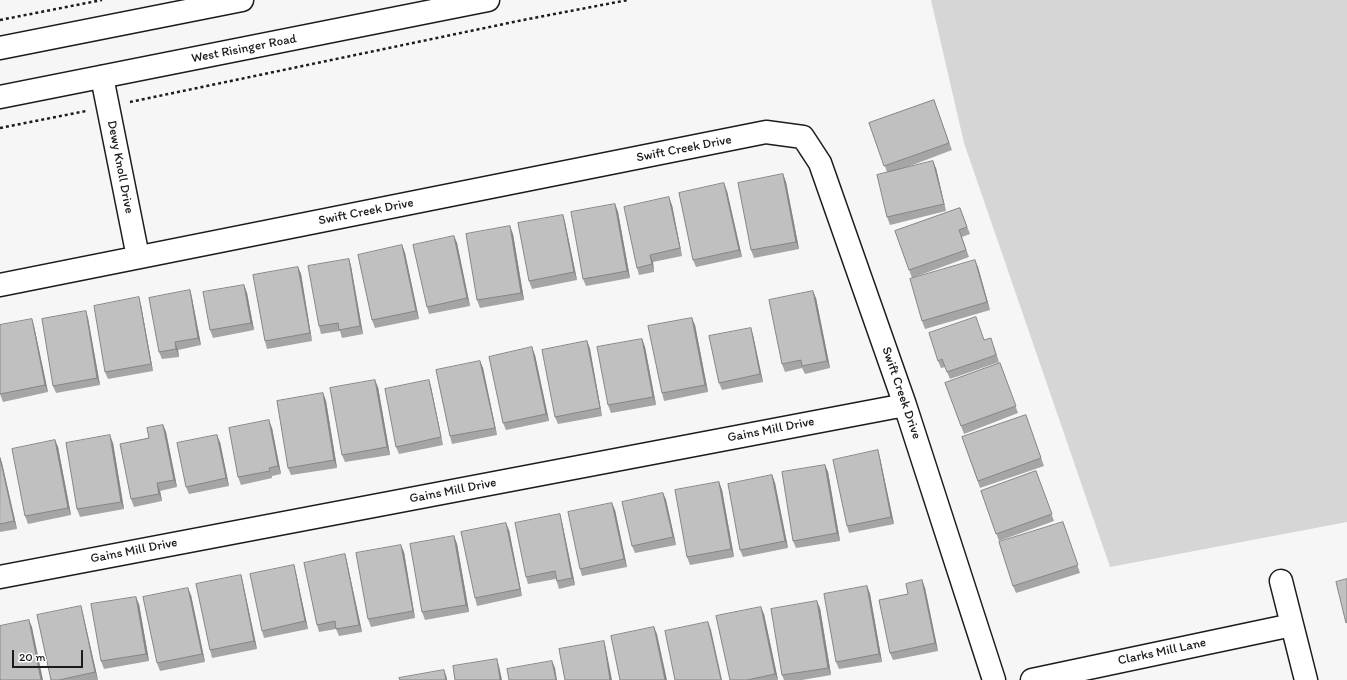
<!DOCTYPE html>
<html>
<head>
<meta charset="utf-8">
<style>
	body { margin:0 }
	#map { position:relative; width:1347px; height:680px; overflow:hidden; background:#f6f6f6; font-family:Itim,sans-serif }
	canvas { display:block }
	.scale { position:absolute; left:12px; top:650px; width:71px; height:18px; box-sizing:border-box; border:2px solid #1c1c1c; border-top:0; padding-left:5px; font-size:12px; line-height:14px; white-space:nowrap; color:#1c1c1c; -webkit-text-stroke:3px #fff; paint-order:stroke }
</style>
</head>
<body>
<div id="map">
<canvas width="1347" height="680"></canvas>
<div class="scale">20 m</div>
</div>
<script>
const g = document.querySelector('canvas').getContext('2d');
g.lineJoin = 'round';
function fillPath(path, color) { g.fillStyle = color; g.fill(path, 'evenodd'); }
function stroke(path, color, width, dash) { g.strokeStyle = color; g.lineWidth = width; g.lineCap = dash ? 'butt' : 'round'; g.setLineDash(dash || []); g.stroke(path); }
function label(font, color, halo, rows, align = 'center') {
  g.font = font + ' Itim,sans-serif'; g.lineWidth = 3; g.setLineDash([]); g.textBaseline = 'middle'; g.strokeStyle = halo; g.fillStyle = color; for (const [text, x, y, turn = 0] of rows) {
    g.save(); g.translate(x, y); g.rotate((+turn || 0) * Math.PI / 180); g.textAlign = isNaN(turn) ? turn : align; if (halo) g.strokeText(text, 0, 0); g.fillText(text, 0, 0); g.restore();
  }
}
const green = new Path2D(`
	M931 0H1347V522L1110 567 964 143Z`);
const path = new Path2D(`
	M0 20 102 0
	M130 102 523 20 628 0
	M0 128 86 111`);
const minor = new Path2D(`
	M102 77 138 257
	M0 285 766 132 803 137 820 163 905 405 994 680
	M0 577 905 405
	M1281 581 1306 680
	M1032 680 1292 625`);
const secondary = new Path2D(`
	M0 48 242 0
	M0 97 488 0`);
const wall = new Path2D(`
	M934 100 952 150 902 169 936 168 946 211 890 225 887 217V172L869 123Z
	M783 174 786 182 799 249 754 258 751 250Z
	M727 191 742 257 696 267 693 260Z
	M615 204 618 212 630 278 586 286 583 279Z
	M672 205 682 256 653 262 654 272 639 275 637 268Z
	M960 208 970 234 962 237 969 257 912 278 895 231Z
	M563 215 565 222 577 280 532 289 529 281Z
	M513 234 524 300 480 308 477 300Z
	M454 236 457 243 470 306 429 314 427 307Z
	M402 245 405 253 419 319 375 328 372 320Z
	M349 259 351 266 363 334 342 338 340 331 321 334 319 326Z
	M298 267 301 274 312 341 267 349 265 341Z
	M978 267 990 310 925 329 922 321Z
	M244 285 247 293 254 330 213 338 210 330Z
	M190 290 192 298 201 345 178 350 179 357 162 359 159 352Z
	M816 298 830 368 805 374 802 368 785 372 782 364Z
	M141 305 153 371 108 379 105 372Z
	M88 318 100 385 56 393 53 386Z
	M695 325 708 392 664 401 662 393Z
	M34 326 48 392 3 402 0 394Z
	M753 335 763 382 722 390 719 383Z
	M642 339 645 347 656 405 611 413 608 405Z
	M984 340 994 346 999 362 950 379 945 367 941 368 938 361Z
	M587 341 590 349 602 416 558 424 555 417Z
	M535 355 549 421 506 430 503 423Z
	M480 361 483 368 497 435 452 444 450 436Z
	M1000 363 1018 413 964 434 945 383Z
	M429 380 431 387 443 445 399 454 396 447Z
	M378 387 390 455 345 462 342 455Z
	M323 393 326 401 337 468 291 475 288 468Z
	M1026 415 1044 466 980 488 962 437Z
	M163 425 166 432 177 487 160 491 162 501 134 507 131 499 149 438Z
	M272 428 281 474 272 476V478L241 485 238 477Z
	M55 440 58 447 71 515 28 524 25 516Z
	M220 442 229 486 189 494 186 487Z
	M113 443 124 509 80 517 77 509Z
	M0 457 2 463 17 529 0 532Z
	M880 458 894 524 849 533 847 526Z
	M825 465 828 472 840 541 796 548 793 541Z
	M1036 471 1054 521 999 541 981 491Z
	M772 475 775 483 788 548 743 557 740 550Z
	M719 482 722 490 734 557 690 565 687 557Z
	M663 493 666 500 676 545 635 553 632 546Z
	M615 510 627 567 582 576 580 569Z
	M562 522 575 585 559 589 556 579 528 584 526 577Z
	M1063 522 1080 573 1016 593 1013 586Z
	M509 530 522 596 477 606 475 598Z
	M454 536 457 544 469 612 425 620 422 612Z
	M404 552 415 618 371 627 368 619Z
	M345 554 347 562 362 632 339 636 336 629 319 632 317 625Z
	M294 565 296 573 308 629 264 638 262 631Z
	M241 575 243 583 257 649 212 658 210 650Z
	M922 580 925 588 938 651 893 660 890 653 908 594Z
	M867 586 870 594 882 662 839 669 836 662Z
	M191 595 205 662 160 671 157 663Z
	M139 604 149 661 104 669 101 661Z
	M820 608 831 675 802 680H784L782 675Z
	M83 614 98 680H51Z
	M764 614 778 680H730Z`);
const shadedWall = new Path2D(`
	M933 161 936 168 946 211 944 204Z
	M783 174 786 182 799 249 796 242Z
	M724 183 727 191 742 257 739 250Z
	M669 197 672 205 682 256 680 248Z
	M615 204 618 212 630 278 627 271Z
	M563 215 565 222 577 280 574 272Z
	M510 226 513 234 524 300 521 293Z
	M454 236 457 243 470 306 467 298Z
	M402 245 405 253 419 319 416 311Z
	M650 255 653 262 654 272 652 264Z
	M349 259 351 266 363 334 360 326Z
	M975 260 978 267 990 310 987 302Z
	M298 267 301 274 312 341 310 333Z
	M244 285 247 293 254 330 251 323Z
	M190 290 192 298 201 345 198 338Z
	M813 291 816 298 830 368 827 361Z
	M139 297 141 305 153 371 151 364Z
	M86 311 88 318 100 385 97 378Z
	M692 318 695 325 708 392 705 385Z
	M32 319 34 326 48 392 45 385Z
	M751 328 753 335 763 382 760 374Z
	M642 339 645 347 656 405 653 397Z
	M587 341 590 349 602 416 600 408Z
	M175 342 178 350 179 357 176 349Z
	M532 347 535 355 549 421 546 414Z
	M480 361 483 368 497 435 495 428Z
	M375 380 378 387 390 455 387 447Z
	M429 380 431 387 443 445 441 437Z
	M323 393 326 401 337 468 334 460Z
	M269 420 272 428 281 474 278 466Z
	M163 425 166 432 177 487 174 480Z
	M110 435 113 443 124 509 121 502Z
	M217 435 220 442 229 486 226 478Z
	M55 440 58 447 71 515 68 508Z
	M878 450 880 458 894 524 891 517Z
	M0 457 2 463 17 529 14 521Z
	M825 465 828 472 840 541 837 533Z
	M772 475 775 483 788 548 785 541Z
	M719 482 722 490 734 557 731 549Z
	M157 483 160 491 162 501 159 494Z
	M663 493 666 500 676 545 673 537Z
	M612 503 615 510 627 567 624 559Z
	M560 514 562 522 575 585 572 578Z
	M506 523 509 530 522 596 520 589Z
	M454 536 457 544 469 612 466 605Z
	M401 545 404 552 415 618 413 611Z
	M345 554 347 562 362 632 359 625Z
	M294 565 296 573 308 629 305 621Z
	M241 575 243 583 257 649 254 641Z
	M922 580 925 588 938 651 935 643Z
	M867 586 870 594 882 662 879 654Z
	M188 588 191 595 205 662 202 654Z
	M136 597 139 604 149 661 146 654Z
	M817 601 820 608 831 675 828 668Z
	M81 606 83 614 98 680 95 672Z
	M761 607 764 614 778 680 775 674Z
	M29 620 32 627 43 680H41Z
	M708 622 711 630 722 680H721Z
	M654 627 657 634 667 680H665Z
	M604 641 606 649 612 680H610Z
	M497 659 499 666 502 680H500Z
	M552 661 555 668 557 680H556Z
	M444 670 447 678V680H446Z`);
const building = new Path2D(`
	M934 100 949 143 884 166 869 123Z
	M933 161 944 204 887 217 877 175Z
	M783 174 796 242 751 250 738 183Z
	M724 183 739 250 693 260 679 193Z
	M669 197 680 248 650 255 652 264 637 268 624 207Z
	M615 204 627 271 583 279 571 212Z
	M960 208 967 227 959 230 966 250 909 270 895 231Z
	M563 215 574 272 529 281 518 223Z
	M510 226 521 293 477 300 466 234Z
	M454 236 467 298 427 307 413 245Z
	M402 245 416 311 372 320 358 255Z
	M349 259 360 326 339 330 338 323 319 326 308 266Z
	M975 260 987 302 922 321 910 279Z
	M298 267 310 333 265 341 253 275Z
	M244 285 251 323 210 330 203 292Z
	M190 290 198 338 175 342 176 349 159 352 149 298Z
	M813 291 827 361 802 366 801 360 782 364 769 300Z
	M139 297 151 364 105 372 94 306Z
	M86 311 97 378 53 386 42 319Z
	M976 317 984 340 991 338 996 355 947 372 942 359 938 361 929 333Z
	M692 318 705 385 662 393 648 326Z
	M32 319 45 385 0 394V325Z
	M751 328 760 374 719 383 709 336Z
	M642 339 653 397 608 405 597 347Z
	M587 341 600 408 555 417 542 350Z
	M532 347 546 414 503 423 489 357Z
	M480 361 495 428 450 436 436 370Z
	M1000 363 1016 406 961 426 945 383Z
	M375 380 387 447 342 455 330 388Z
	M429 380 441 437 396 447 385 389Z
	M323 393 334 460 288 468 277 401Z
	M1026 415 1041 458 978 481 962 437Z
	M269 420 278 466 269 468 270 471 238 477 229 428Z
	M163 425 174 480 157 483 159 494 131 499 120 444 149 438 147 428Z
	M110 435 121 502 77 509 66 443Z
	M217 435 226 478 186 487 177 443Z
	M55 440 68 508 25 516 12 449Z
	M878 450 891 517 847 526 833 460Z
	M0 458 14 521 0 524Z
	M825 465 837 533 793 541 782 472Z
	M1036 471 1052 514 996 534 981 491Z
	M772 475 785 541 740 550 728 484Z
	M719 482 731 549 687 557 675 490Z
	M663 493 673 537 632 546 622 502Z
	M612 503 624 559 580 569 568 512Z
	M560 514 572 578 557 581 555 571 526 577 515 523Z
	M1063 522 1078 565 1013 586 999 542Z
	M506 523 520 589 475 598 461 532Z
	M454 536 466 605 422 612 410 544Z
	M401 545 413 611 368 619 356 553Z
	M345 554 359 625 336 629 335 621 317 625 304 563Z
	M294 565 305 621 262 631 250 574Z
	M241 575 254 641 210 650 196 584Z
	M1347 579V622L1346 623 1336 582Z
	M922 580 935 643 890 653 879 600 908 594 906 584Z
	M867 586 879 654 836 662 824 594Z
	M188 588 202 654 157 663 143 597Z
	M136 597 146 654 101 661 91 604Z
	M817 601 828 668 782 675 771 609Z
	M81 606 95 672 59 680H51L37 615Z
	M761 607 775 674 747 680H730L716 616Z
	M29 620 41 680H0V626Z
	M708 622 721 680H675L665 631Z
	M654 627 665 680H620L611 636Z
	M604 641 610 680H565L559 649Z
	M497 659 500 680H455L453 666Z
	M552 661 556 680H509L507 669Z
	M444 670 446 680H400L399 678Z`);
const streetNames = [
	["West Risinger Road",244,49,-11],
	["Swift Creek Drive",684,149,-11],
	["Dewy Knoll Drive",120,167,79],
	["Swift Creek Drive",366,212,-11],
	["Swift Creek Drive",901,393,71],
	["Gains Mill Drive",771,430,-11],
	["Gains Mill Drive",453,491,-11],
	["Gains Mill Drive",134,551,-11],
	["Clarks Mill Lane",1162,652,-12]
];
fillPath(green, '#d6d6d6');
stroke(minor, '#1c1c1c', 25);
stroke(secondary, '#1c1c1c', 25);
stroke(path, '#1c1c1c', 2.5, [3, 3]);
stroke(minor, '#fff', 22);
stroke(secondary, '#fff', 22);
fillPath(wall, '#a5a5a5');
fillPath(shadedWall, '#868686');
fillPath(building, '#c0c0c0');
stroke(building, '#868686', 1);
label('13px', '#1c1c1c', '#fff', streetNames);
</script>
</body>
</html>
